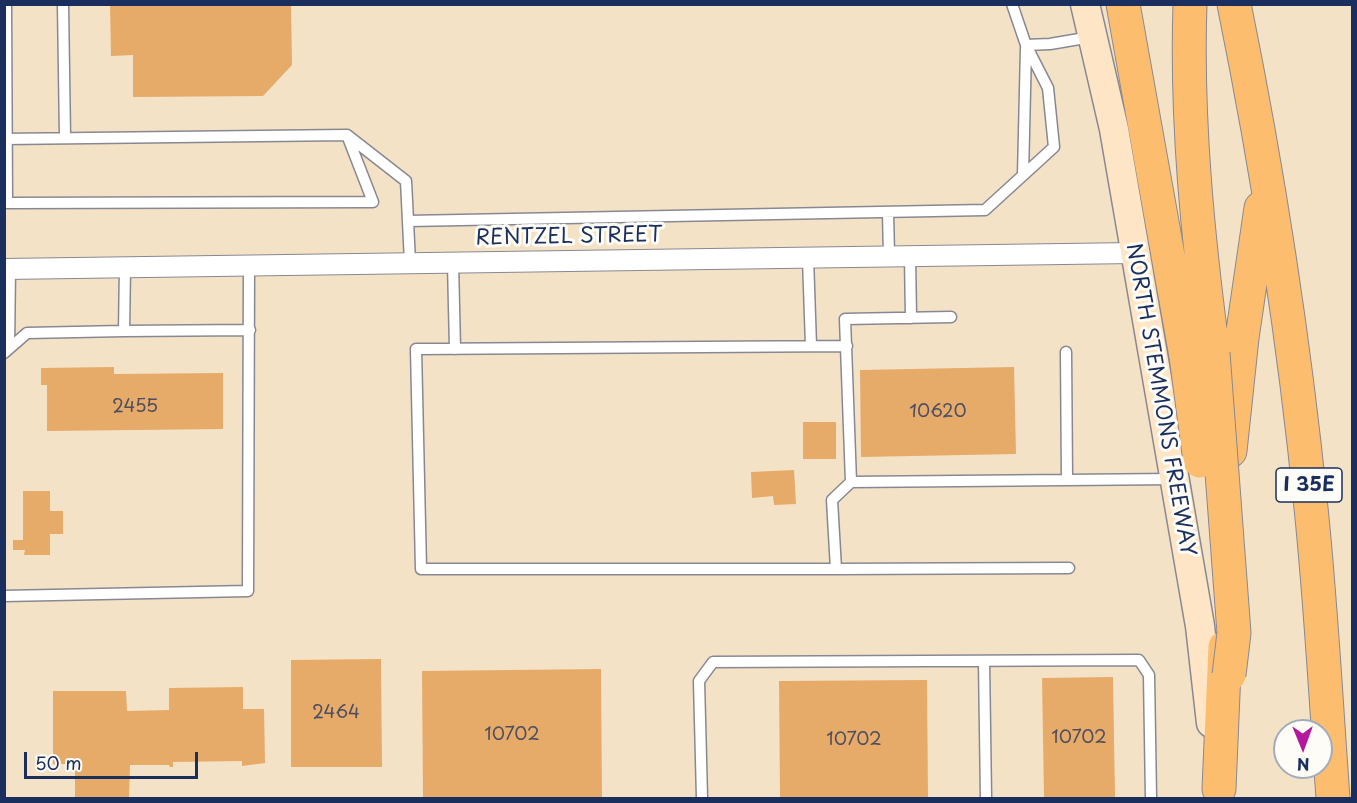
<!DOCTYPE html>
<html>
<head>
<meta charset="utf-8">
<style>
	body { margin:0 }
	#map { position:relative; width:1357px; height:803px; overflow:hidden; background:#f4e2c7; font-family:"Playpen Sans",sans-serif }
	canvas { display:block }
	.frame { position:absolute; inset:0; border:6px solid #1b2f5e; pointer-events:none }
	.north { position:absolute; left:1273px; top:719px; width:60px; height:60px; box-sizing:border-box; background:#fdfcf7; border:2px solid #a3aaba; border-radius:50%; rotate:179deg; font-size:16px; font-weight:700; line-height:24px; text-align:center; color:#1b2f5e }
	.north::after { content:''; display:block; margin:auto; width:21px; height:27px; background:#b5179e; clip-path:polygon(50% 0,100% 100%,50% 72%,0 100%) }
	.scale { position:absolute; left:24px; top:752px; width:174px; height:27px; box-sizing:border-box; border:3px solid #1b2f5e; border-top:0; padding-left:8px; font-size:18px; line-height:21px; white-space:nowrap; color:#1b2f5e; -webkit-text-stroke:4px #fdfcf7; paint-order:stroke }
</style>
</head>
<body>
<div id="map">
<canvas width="1357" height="803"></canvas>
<div class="frame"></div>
<div class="north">N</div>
<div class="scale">50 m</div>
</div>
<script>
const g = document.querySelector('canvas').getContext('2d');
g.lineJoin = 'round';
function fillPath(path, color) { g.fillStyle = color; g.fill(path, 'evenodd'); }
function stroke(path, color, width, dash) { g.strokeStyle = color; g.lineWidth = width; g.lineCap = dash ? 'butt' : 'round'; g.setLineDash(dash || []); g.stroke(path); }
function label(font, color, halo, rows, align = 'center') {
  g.font = font + ' "Playpen Sans",sans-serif'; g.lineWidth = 6; g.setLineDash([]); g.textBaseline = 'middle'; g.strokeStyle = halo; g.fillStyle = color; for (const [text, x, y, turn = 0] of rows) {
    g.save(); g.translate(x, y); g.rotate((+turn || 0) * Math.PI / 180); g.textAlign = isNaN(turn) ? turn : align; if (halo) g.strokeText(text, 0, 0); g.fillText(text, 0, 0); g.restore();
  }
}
const building = new Path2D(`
	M110 4H291L292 65 263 96 133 97V55L111 56Z
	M114 367V374L223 373V429L47 431V385H41V368Z
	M1014 367 1016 454 861 457 860 370Z
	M803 422H836V459H803Z
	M794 470 796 504 774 505 773 496 752 498 751 472Z
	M23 491H50V511H63V534H50V555H24L25 550H13V540H23Z
	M381 659 382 767H291V660Z
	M601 669 602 798H423L422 671Z
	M1113 677 1115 798H1044L1042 678Z
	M927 680 928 798H780L779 681Z
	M243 687V709H264L265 763 242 766V761L173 762V767H170L169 765H130L129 798H75V764H53V691H126L127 711 169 710V688Z`);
const lane = new Path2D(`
	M6 4 7 203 373 202 347 135
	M63 4 65 138
	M1026 45 1050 44 1091 37
	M4 139 347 135 406 181 408 221 985 210 1054 147 1048 88 1026 45 1012 4
	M1023 175 1026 48
	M888 212 889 256
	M408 221 410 263
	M910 256 911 318
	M808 258 811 346
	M453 263 455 349
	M125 267 124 331 250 330
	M951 317 845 319 851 482 1174 479
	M9 348 10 269
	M1066 352 1067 480
	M4 353 27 333 124 331
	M851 482 832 500 836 569 1069 568
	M836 569H421L416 349 847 346
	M4 596 248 591 249 265
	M984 661 986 798
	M702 798 699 681 713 662 1139 660 1149 675 1151 798`);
const street = new Path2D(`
	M4 269 1134 253`);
const secondary = new Path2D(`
	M1085 4 1114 129 1200 626 1211 723`);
const highway = new Path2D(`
	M1123 4 1186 356
	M1190 4C1186 121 1198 238 1213 353
	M1234 4C1268 171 1294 339 1311 508 1321 604 1326 702 1333 798
	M1230 451 1242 338 1261 208
	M1219 789 1225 647`);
const highwayBridge = new Path2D(`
	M1213 353 1234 633 1229 675
	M1186 356 1200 461`);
const numberNames = [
	["2455",135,407],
	["10620",938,412],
	["2464",336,713],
	["10702",512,735],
	["10702",1079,738],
	["10702",854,740]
];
const shields = [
	[1309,485,66]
];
const shieldNames = [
	["I 35E",1309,485]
];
const streetNames = [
	["RENTZEL STREET",569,237,-1],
	["NORTH STEMMONS FREEWAY",1160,400,80]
];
fillPath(building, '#e6aa69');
stroke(lane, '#888892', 13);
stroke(street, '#888892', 22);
stroke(secondary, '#888892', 31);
stroke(highway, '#888892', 35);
stroke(lane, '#fff', 10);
stroke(street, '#fff', 20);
stroke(secondary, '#fee5c5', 28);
stroke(highway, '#fcbd6f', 33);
stroke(highwayBridge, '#888892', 35, []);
stroke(highwayBridge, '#fcbd6f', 33);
label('18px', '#4e4e61', null, numberNames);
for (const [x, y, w] of shields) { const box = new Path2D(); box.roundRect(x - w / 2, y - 17, w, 34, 4.5); g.fillStyle = '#fdfcf7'; g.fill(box); stroke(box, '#1b2f5e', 1.5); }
label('bold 20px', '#1b2f5e', null, shieldNames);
label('21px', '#1b2f5e', '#fdfcf7', streetNames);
</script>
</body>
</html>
